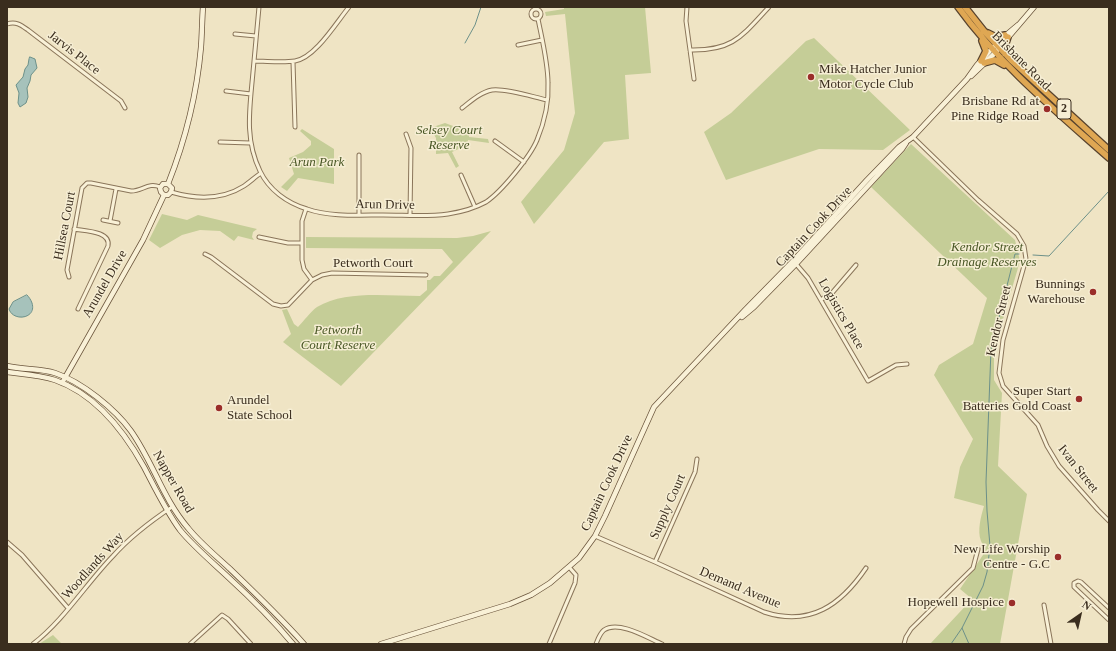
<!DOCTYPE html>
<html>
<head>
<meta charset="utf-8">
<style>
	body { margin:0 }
	#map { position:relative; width:1116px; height:651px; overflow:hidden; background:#efe4c4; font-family:"Times New Roman",serif }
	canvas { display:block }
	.frame { position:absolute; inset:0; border:8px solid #3a2d1e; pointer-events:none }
	.north { position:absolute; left:1060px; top:595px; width:40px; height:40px; -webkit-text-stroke:3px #f6eed4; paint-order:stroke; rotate:34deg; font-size:11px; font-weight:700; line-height:16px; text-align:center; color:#3a2d1e }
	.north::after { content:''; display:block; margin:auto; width:14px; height:18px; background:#3a2d1e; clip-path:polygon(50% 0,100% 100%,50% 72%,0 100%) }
</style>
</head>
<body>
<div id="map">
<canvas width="1116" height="651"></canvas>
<div class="frame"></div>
<div class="north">N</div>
</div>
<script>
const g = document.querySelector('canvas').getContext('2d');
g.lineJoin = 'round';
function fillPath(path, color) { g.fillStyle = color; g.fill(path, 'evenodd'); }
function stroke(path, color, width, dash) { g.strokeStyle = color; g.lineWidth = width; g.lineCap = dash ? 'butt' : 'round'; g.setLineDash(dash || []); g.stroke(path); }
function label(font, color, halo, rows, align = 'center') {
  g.font = font + ' "Times New Roman",serif'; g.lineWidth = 3; g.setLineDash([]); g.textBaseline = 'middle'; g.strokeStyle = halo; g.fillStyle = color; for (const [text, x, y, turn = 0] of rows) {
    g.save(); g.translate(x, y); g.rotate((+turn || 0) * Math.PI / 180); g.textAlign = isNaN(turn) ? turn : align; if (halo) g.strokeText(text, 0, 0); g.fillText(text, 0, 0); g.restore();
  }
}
const green = new Path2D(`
	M564 7H645L651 73 625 75 629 139 604 142 534 224 521 202 564 150 575 113 565 14 546 16 545 12 564 9Z
	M814 38 910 130 883 150 819 149 726 180 704 132 731 113 806 41Z
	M445 123 469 132V137L488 139 489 143 468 140 467 145 452 152 459 166 456 168 448 153 436 154V138L430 128Z
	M302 129 334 149V184L298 178 287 191 281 187 294 174 289 158 303 152 311 145V141L300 131Z
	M911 144 1015 240 1020 261 994 350V380L1002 393 998 466 1027 494 1000 644H930L972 599 960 589 983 555C986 547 984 548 981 541 977 531 981 516 984 506L954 498 960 467 973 439 934 375 939 365 973 344 987 298 871 187Z
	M162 214 187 220 198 215 257 229 253 232 252 237 254 240 238 236 234 241 220 231 200 230 182 235 160 248 149 240Z
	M491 231 341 386 283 342 291 334 282 310 287 309 294 324 298 327C304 321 310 312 317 307 345 290 388 296 420 296L427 290V280H430L434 276H440L453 262 442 249 306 248V237L457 238 473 236Z
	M53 635 62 644H39Z`);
const water = new Path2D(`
	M30 57 35 59 37 68 31 75 30 81 27 88 28 97 26 103 20 107 18 103 19 93 16 85 23 77 25 69 28 65 29 59Z
	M27 295C29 297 31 300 32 303 37 319 13 322 9 309L13 302Z`);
const stream = new Path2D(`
	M465 43 475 25 481 7
	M1033 255 1049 256 1109 191
	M951 644 962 628
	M969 644 962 628 983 586 987 572 990 546 987 511 986 482 991 349 1015 254H1019`);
const street = new Path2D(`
	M259 7C257 29 255 50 253 72 250 107 244 138 260 171 269 190 287 203 307 209 329 217 360 215 383 215 405 215 427 217 448 214 461 212 475 208 486 202 501 192 530 157 537 140 544 123 549 102 548 83 548 63 542 39 538 19
	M687 7 686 21 694 79
	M531 14a5 5 0 1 1 10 0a5 5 0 1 1-10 0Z
	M7 24C16 21 21 25 28 30L121 101 125 108
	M235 34 256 36
	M518 45 542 40
	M690 50C733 51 742 36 769 7
	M254 61C267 61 282 63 295 61 315 58 336 23 349 7
	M293 62 295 127
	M226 91 251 94
	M462 108C471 101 481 92 492 90 506 88 533 97 547 100
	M406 134 411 148 410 215
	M913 137 978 200 1017 234 1024 246 1026 259 1003 340 999 373 1003 386 1038 425 1047 446 1059 466 1098 510 1109 521
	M495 141 524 162
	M220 142 250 143
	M461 175 475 207
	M171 192C195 199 222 200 244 186 250 182 255 177 261 173
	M306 209 302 221V260L304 269 312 280
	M359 215V155
	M103 220 118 223
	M110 221 116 189
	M74 229C85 231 111 231 108 246L78 309
	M259 237 288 243H301
	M205 254 211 257 273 304 281 306 288 305 312 280 322 275 332 273 426 275
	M796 264 808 278 868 381 896 365 907 364
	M69 277 67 270 82 188 87 183H91L131 191C143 191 148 182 160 187
	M822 299 832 293 856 265
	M595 536 655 562 764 612C810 627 841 605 866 568
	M7 542 22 555 68 608
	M655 562 695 472 697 459
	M1044 605 1051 644
	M1109 608 1081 582 1078 581 1074 583V587L1109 620
	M33 644C64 620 86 584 113 556 130 537 151 521 172 507
	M190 644 222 615 228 619 251 644
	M549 644 575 583 576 575 569 567
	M596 644C598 639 600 633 604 630 619 620 648 638 662 644
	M904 644 906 637 911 629 973 568 978 549`);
const secondary = new Path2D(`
	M971 76 993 55 1034 7
	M168 184C185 141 197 93 201 47 202 34 202 20 203 7
	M164 195H168L171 192 172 188 168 184
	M164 195 161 192 160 188 163 184H168
	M742 317 754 307 796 264 902 149 906 143
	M7 366C23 370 40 368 55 373 82 382 115 409 131 431 153 462 163 499 188 528 200 543 215 555 229 568 255 593 280 617 304 644
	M7 372C23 374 40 375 55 380 95 394 124 431 144 467 155 488 166 511 180 530 192 545 213 563 228 577 251 598 273 620 293 644
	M62 383 143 240 164 195
	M381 644 510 604 531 595 550 583 579 558 595 536 605 516 654 407 745 310 793 261 867 180 899 147 913 137 967 79 977 65 999 41 1018 25`);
const highway = new Path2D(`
	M958 7C1000 65 1056 111 1109 158
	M965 7 984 31 1012 61 1109 150
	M988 33 996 37 1005 35
	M1005 54V46L1008 37
	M981 61 986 51 982 41
	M984 63 995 60 1004 65`);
const markers = [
	[811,77,4,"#9a2d29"],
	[1047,109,4,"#9a2d29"],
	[1093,292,4,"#9a2d29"],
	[1079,399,4,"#9a2d29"],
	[219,408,4,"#9a2d29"],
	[1058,557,4,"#9a2d29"],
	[1012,603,4,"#9a2d29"]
];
const shields = [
	[1064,109,14]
];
const shieldNames = [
	["2",1064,109]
];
const streetNames = [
	["Jarvis Place",74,53,38],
	["Brisbane Road",1021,61,45],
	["Arun Drive",385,205,1],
	["Hillsea Court",65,226,-79],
	["Captain Cook Drive",814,227,-47],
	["Petworth Court",373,264],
	["Arundel Drive",105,284,-60],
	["Logistics Place",841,314,60],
	["Kendor Street",999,321,-77],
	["Ivan Street",1078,469,52],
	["Napper Road",173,482,60],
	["Captain Cook Drive",607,483,-65],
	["Supply Court",668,507,-66],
	["Woodlands Way",93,566,-48],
	["Demand Avenue",740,588,23]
];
const poiNames = [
	["Mike Hatcher Junior",819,70,"left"],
	["Motor Cycle Club",819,85,"left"],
	["Brisbane Rd at",1039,102],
	["Pine Ridge Road",1039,117],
	["Bunnings",1085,285],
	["Warehouse",1085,300],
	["Super Start",1071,392],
	["Batteries Gold Coast",1071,407],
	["Arundel",227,401,"left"],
	["State School",227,416,"left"],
	["New Life Worship",1050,550],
	["Centre - G.C",1050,565],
	["Hopewell Hospice",1004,603]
];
const parkNames = [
	["Selsey Court",449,131],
	["Reserve",449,146],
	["Arun Park",317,163],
	["Kendor Street",987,248],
	["Drainage Reserves",987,263],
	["Petworth",338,331],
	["Court Reserve",338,346]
];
fillPath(green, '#c5cd97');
fillPath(water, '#a6c2bb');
stroke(water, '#6c9089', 1);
stroke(stream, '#6c9089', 1);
stroke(street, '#8a755a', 5);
stroke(secondary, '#6c563d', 6);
stroke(highway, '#58432e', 8);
stroke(street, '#f9f1d7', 3);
stroke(secondary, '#f9f1d7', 4.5);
stroke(highway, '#dfa753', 5.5);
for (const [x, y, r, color] of markers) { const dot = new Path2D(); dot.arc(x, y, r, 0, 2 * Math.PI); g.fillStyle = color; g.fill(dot); stroke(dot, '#f6eed4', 1.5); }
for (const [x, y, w] of shields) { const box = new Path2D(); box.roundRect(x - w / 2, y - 10, w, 20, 3); g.fillStyle = '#f6eed4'; g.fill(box); stroke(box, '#3a2d1e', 1); }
label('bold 12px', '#3a2d1e', null, shieldNames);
label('13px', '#3a2d1e', '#f6eed4', streetNames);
label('13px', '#3a2d1e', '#f6eed4', poiNames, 'right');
label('italic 13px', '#485624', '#f6eed4', parkNames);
</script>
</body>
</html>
